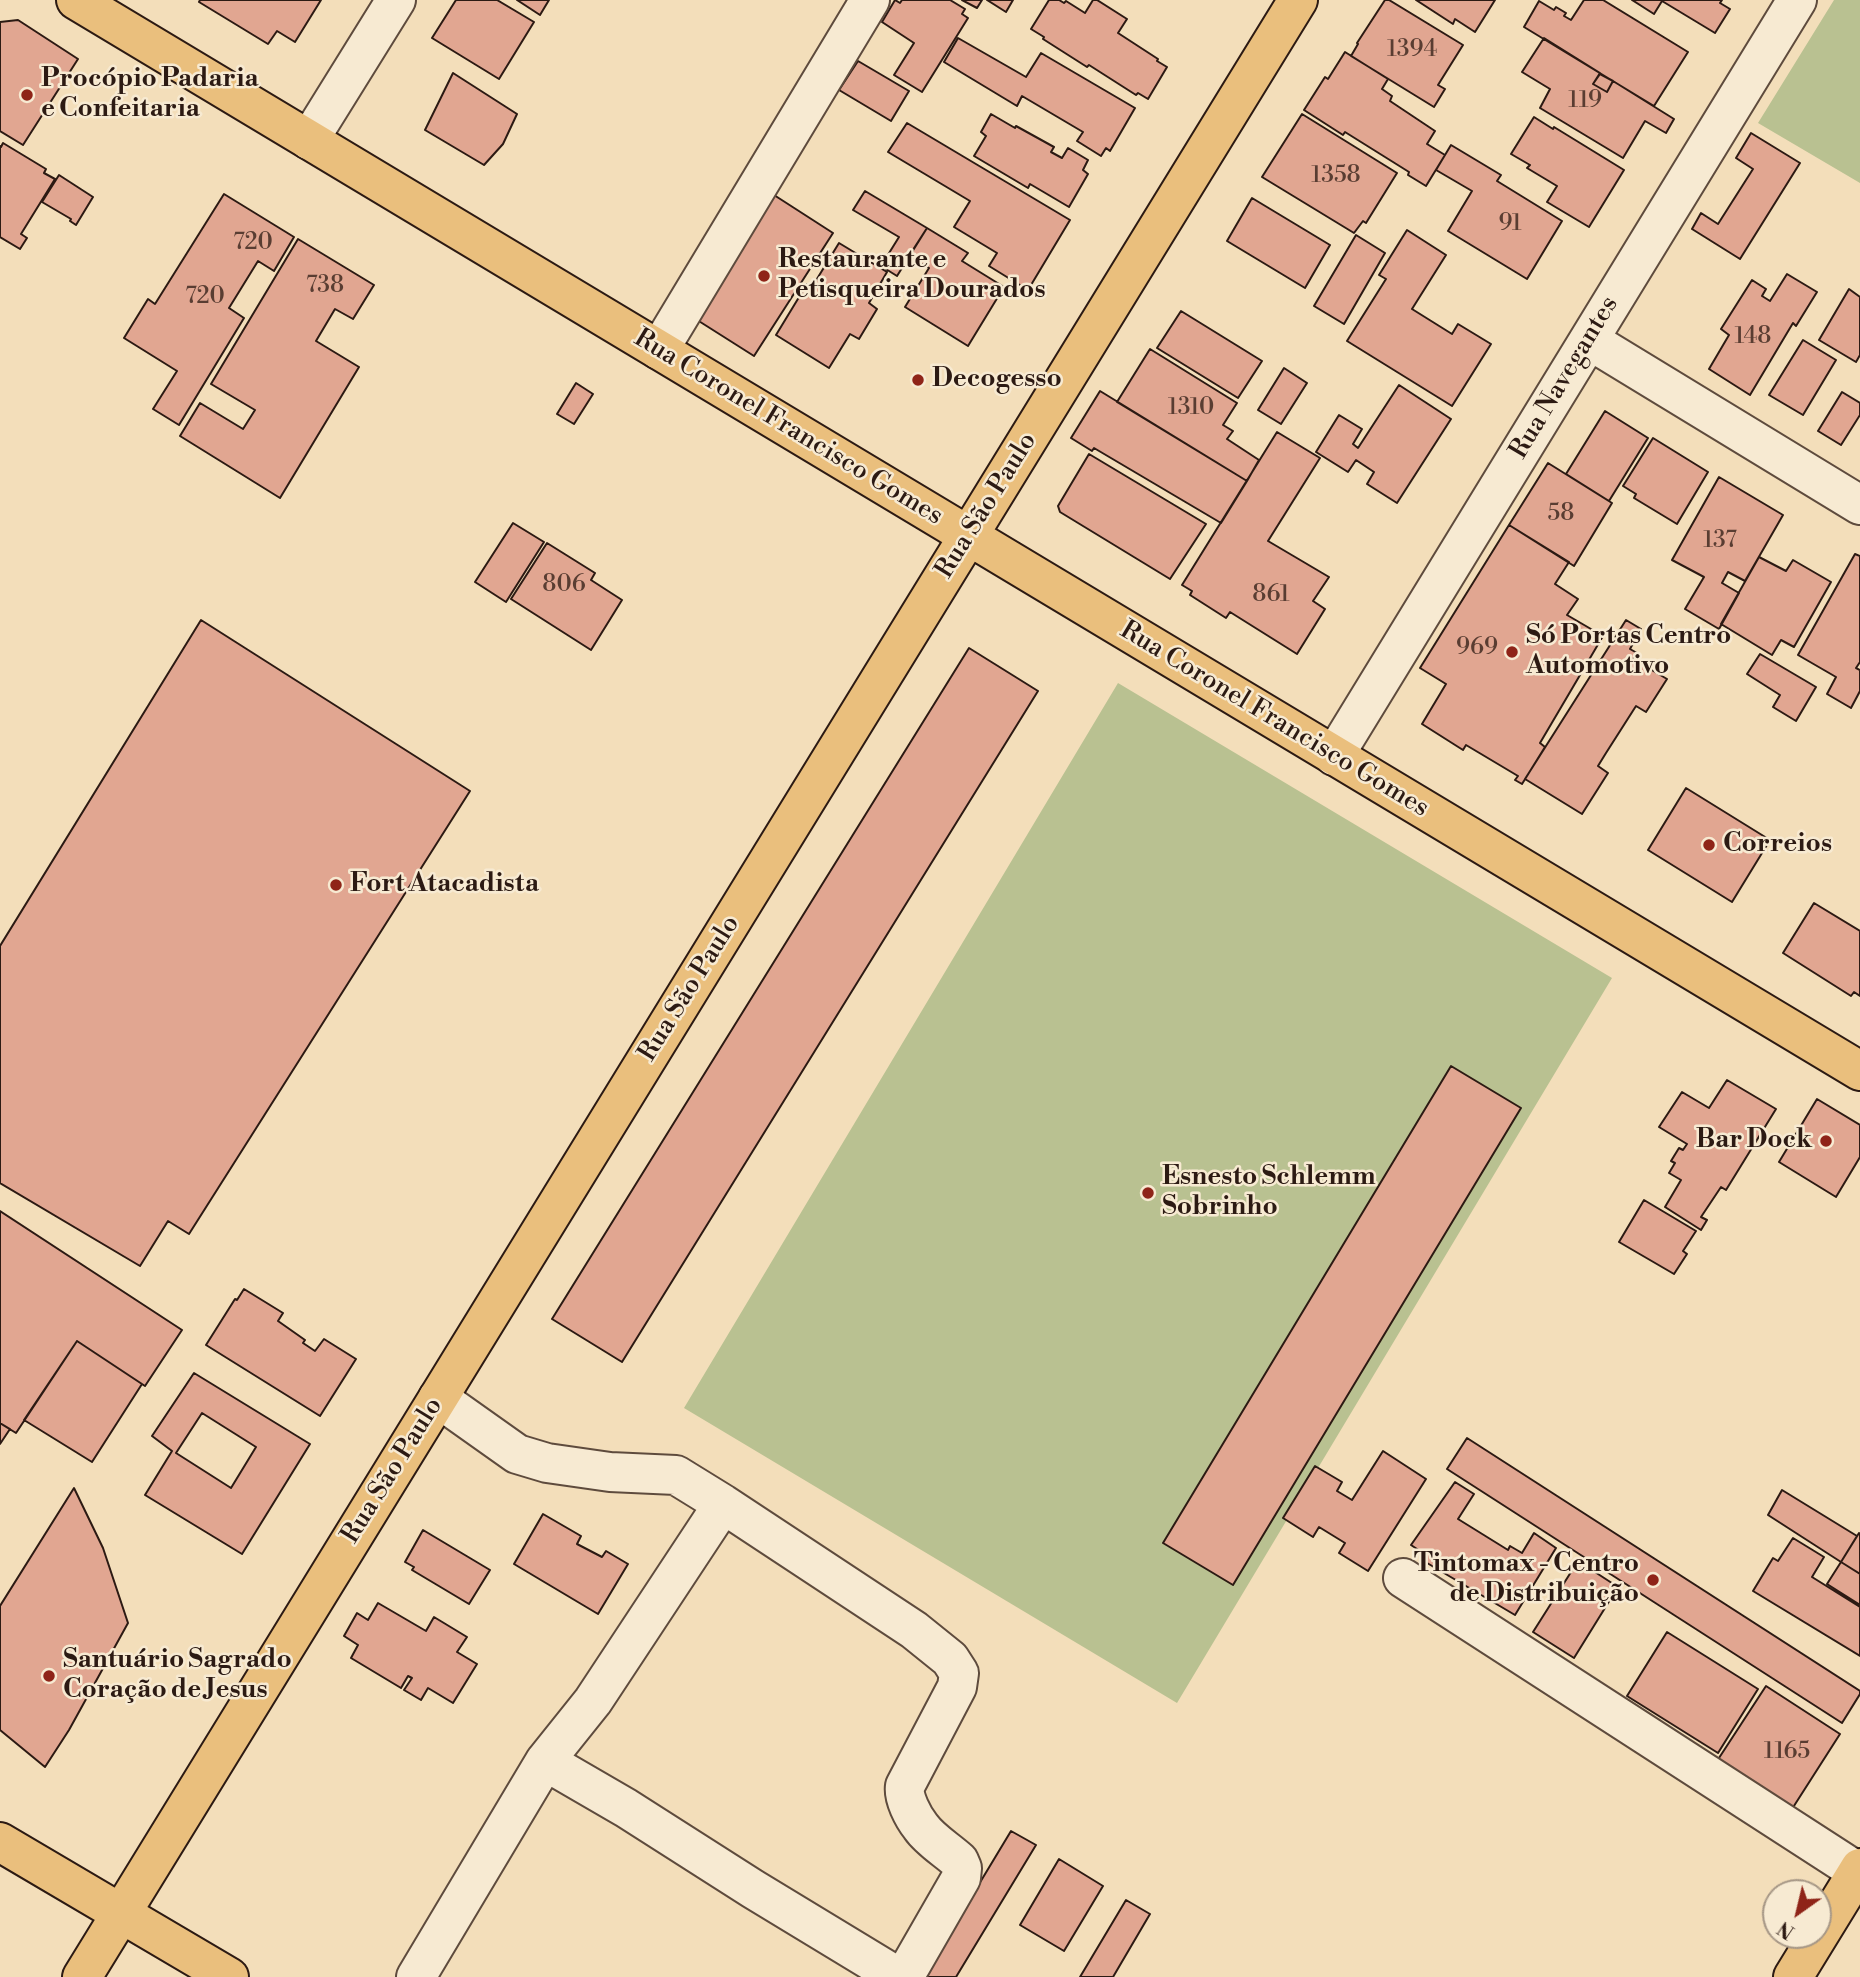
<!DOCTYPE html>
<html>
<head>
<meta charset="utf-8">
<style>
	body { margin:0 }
	#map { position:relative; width:1860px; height:1977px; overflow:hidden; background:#f3deba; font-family:"Libre Bodoni",serif }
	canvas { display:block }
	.north { position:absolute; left:1762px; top:1879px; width:70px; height:70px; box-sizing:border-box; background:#f7ead2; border:2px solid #a69786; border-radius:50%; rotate:214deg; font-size:19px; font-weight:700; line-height:28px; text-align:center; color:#2c1a13 }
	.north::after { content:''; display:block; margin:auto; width:24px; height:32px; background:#8f2418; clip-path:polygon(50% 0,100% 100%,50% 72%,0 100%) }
</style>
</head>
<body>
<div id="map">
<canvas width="1860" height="1977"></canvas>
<div class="north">N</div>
</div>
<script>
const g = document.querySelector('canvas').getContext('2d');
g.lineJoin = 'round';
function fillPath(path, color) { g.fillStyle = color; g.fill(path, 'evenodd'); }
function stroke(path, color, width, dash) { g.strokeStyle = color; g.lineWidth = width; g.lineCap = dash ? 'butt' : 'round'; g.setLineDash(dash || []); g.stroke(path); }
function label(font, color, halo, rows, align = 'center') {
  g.font = font + ' "Libre Bodoni",serif'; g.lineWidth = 5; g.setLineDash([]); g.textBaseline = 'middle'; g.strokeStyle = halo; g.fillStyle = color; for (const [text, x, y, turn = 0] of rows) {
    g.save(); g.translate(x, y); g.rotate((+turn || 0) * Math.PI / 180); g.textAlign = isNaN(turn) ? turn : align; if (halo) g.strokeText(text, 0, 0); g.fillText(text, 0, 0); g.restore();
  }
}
const green = new Path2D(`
	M1834 0H1860V183L1758 123Z
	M1118 683 1612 978 1177 1703 684 1408Z`);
const building = new Path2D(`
	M200 0H321L295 42 277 31 268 44 199 2Z
	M456 0H497L534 22 499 79 432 38Z
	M517 0H549L540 15Z
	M895 0 900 3 902 0H950L965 9 962 14 968 18 922 92 894 75 914 43 882 22Z
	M962 0H982L977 8Z
	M987 0H1013L1006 12Z
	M1049 0H1059L1064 3 1066 1 1085 13 1093 0H1097L1127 19 1118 33 1158 59 1157 61 1167 67 1148 99 1138 93 1136 95 1089 65 1087 67 1043 39 1044 37 1031 29Z
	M1385 0H1389L1463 45 1438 85 1445 89 1434 107 1351 56 1358 44 1357 43Z
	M1416 0H1495L1475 32 1455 19 1453 24Z
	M1584 0H1603L1688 52 1654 106 1524 27 1539 1 1554 10 1556 7 1566 13 1564 16 1571 20Z
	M1632 0H1722L1720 3 1730 9 1715 33 1662 1 1654 14Z
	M18 20 78 59 23 145 0 131V22Z
	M958 38 1026 77 1041 53 1135 108 1110 151 1106 148 1101 156 1077 141 1083 132 1022 96 1017 106 944 62Z
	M1544 38 1600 73 1593 84 1607 92 1613 81 1674 119 1666 133 1645 121 1623 158 1540 108 1550 89 1522 72Z
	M1345 52 1388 79 1382 89 1392 96 1390 101 1435 131 1427 144 1445 155 1426 186 1408 175 1409 172 1345 132 1343 135 1304 110 1325 77 1328 79Z
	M858 61 909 91 891 121 839 90Z
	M453 73 517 114 503 144 484 165 425 130Z
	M1600 74 1613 81 1607 92 1593 84Z
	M991 114 1015 128 1016 126 1054 147 1051 152 1062 158 1068 148 1088 160 1083 170 1088 174 1069 207 1030 184 1028 188 974 156 986 136 981 132Z
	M1302 114 1397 173 1366 223 1363 221 1354 233 1262 177Z
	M1534 117 1553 129 1554 127 1624 170 1589 227 1547 202 1557 186 1527 168 1530 165 1511 154Z
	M907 123 1070 220 1028 290 989 266 997 253 954 227 970 201 888 152Z
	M1751 133 1800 163 1740 259 1692 229 1701 213 1718 224 1753 169 1736 158Z
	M3 143 46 169 44 173 55 179 21 234 27 238 20 249 0 237V146L1 147Z
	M1451 145 1501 175 1497 181 1562 221 1527 279 1448 231 1472 191 1436 170Z
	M59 175 93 197 76 225 70 221 71 219 42 202Z
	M865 191 927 228 897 276 881 266 899 237 853 210Z
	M224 194 294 237 274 271 258 261 229 308 244 318 179 425 153 409 177 371 124 338 148 299 155 304Z
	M774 195 833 233 754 356 694 318Z
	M1252 198 1330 245 1305 288 1227 241Z
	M927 228 968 253 962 261 1004 287 968 346 905 307 929 268 909 256Z
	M1407 230 1446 255 1412 309 1452 334 1458 324 1491 344 1452 406 1347 341 1386 279 1379 275Z
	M1356 235 1385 253 1344 324 1314 306Z
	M298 239 374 285 353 319 335 309 316 341 359 367 280 498 180 436 200 403 243 429 255 410 211 384Z
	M839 243 887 272 869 303 877 309 859 339 850 334 829 368 776 335 807 284 812 287Z
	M1787 274 1817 292 1796 326 1793 323 1750 395 1709 369 1729 335 1721 329 1752 280 1766 289 1762 296 1770 301Z
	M1849 289 1860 297V355L1856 362 1819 340Z
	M1181 311 1262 361 1238 398 1157 348Z
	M1803 340 1836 360 1803 415 1769 395Z
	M1150 349 1237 403 1223 425 1233 431 1227 439 1259 460 1247 481 1117 402Z
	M1284 368 1307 383 1281 424 1258 410Z
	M576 383 593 394 574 424 557 414Z
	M1399 385 1451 419 1397 503 1367 484 1374 472 1356 460 1348 472 1316 452 1339 415 1362 429 1353 444 1358 448Z
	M1100 391 1247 481 1221 523 1094 448 1092 451 1071 438Z
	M1842 392 1860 403V415L1841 445 1818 431Z
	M1605 411 1648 438 1609 501 1566 474Z
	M1277 432 1320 458 1268 541 1329 577 1313 601 1325 609 1297 654 1230 612 1226 618 1190 595 1192 591 1182 585Z
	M1653 438 1708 472 1677 524 1634 498 1636 494 1623 486Z
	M1089 454 1206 524 1170 579 1060 512 1058 506Z
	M1548 463 1612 503 1574 566 1509 525Z
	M1719 477 1783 515 1745 581 1728 572 1722 583 1739 593 1719 629 1685 609 1704 577 1672 560Z
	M513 523 544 542 506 602 475 582Z
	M1509 525 1569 562 1555 584 1578 599 1567 615 1603 636 1540 743 1545 747 1522 784 1515 780 1518 776 1466 745 1463 750 1422 724 1446 684 1420 668Z
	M547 543 595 573 591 580 622 600 591 650 511 599Z
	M1855 554 1860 556V662L1856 668 1860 670V691L1851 708 1827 694 1836 677 1798 655Z
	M1759 557 1786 571 1793 560 1831 582 1794 647 1781 640 1772 655 1721 624Z
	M201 620 470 791 189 1234 168 1221 140 1266 0 1183V946Z
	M1626 620 1641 629 1630 649 1637 653 1633 659 1667 679 1646 712 1636 706 1606 753 1598 766 1608 773 1582 814 1525 779Z
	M969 648 1038 691 622 1362 552 1319Z
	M1760 654 1816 687 1796 721 1773 707 1780 695 1747 674Z
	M1686 788 1770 840 1732 902 1648 850Z
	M1814 903 1860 931V996L1854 992 1851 996 1783 953Z
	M1451 1066 1521 1108 1233 1585 1163 1543Z
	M1727 1080 1776 1109 1726 1190 1721 1187 1701 1217 1707 1220 1701 1230 1665 1207 1681 1180 1669 1173 1675 1163 1671 1161 1679 1148 1683 1150 1687 1144 1659 1127 1682 1092 1709 1108Z
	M1817 1099 1860 1125V1157L1836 1197 1779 1162Z
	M1644 1200 1696 1231 1683 1251 1687 1254 1674 1274 1619 1242Z
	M0 1211 182 1330 145 1386 77 1341 16 1433 0 1423Z
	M244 1289 283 1313 278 1321 305 1340 303 1343 315 1351 324 1339 356 1359 320 1416 206 1345 235 1299 237 1300Z
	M77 1341 142 1384 92 1462 24 1420Z
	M194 1373 310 1444 242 1554 145 1495 172 1451 152 1436ZM202 1413 256 1447 231 1488 176 1453Z
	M0 1423 10 1429 0 1444Z
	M1467 1438 1860 1691V1694L1842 1723 1447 1469Z
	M1383 1451 1426 1479 1368 1571 1339 1553 1345 1543 1319 1527 1313 1537 1283 1518 1315 1466 1342 1482 1337 1491 1352 1500Z
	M1455 1482 1474 1494 1458 1519 1508 1550 1510 1546 1522 1553 1534 1533 1556 1548 1515 1615 1422 1560 1426 1555 1411 1545Z
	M74 1488 103 1548 128 1623 69 1730 45 1767 0 1730V1606Z
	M1782 1490 1857 1536 1841 1562 1768 1515Z
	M543 1514 581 1536 577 1544 602 1557 606 1551 628 1564 598 1614 514 1564Z
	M423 1530 490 1570 469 1604 412 1570 414 1567 405 1562Z
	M1859 1533 1860 1534V1574L1841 1562Z
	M1793 1538 1824 1557 1812 1577 1860 1607V1656L1753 1591 1773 1558 1778 1561Z
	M1578 1561 1618 1587 1574 1658 1533 1632Z
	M1841 1562 1860 1574V1605L1827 1584Z
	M378 1603 426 1631 434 1617 467 1637 457 1652 477 1664 453 1703 428 1688 421 1700 404 1690 412 1678 408 1676 401 1688 351 1658 358 1645 344 1636 357 1613 368 1620Z
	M1667 1632 1758 1689 1718 1753 1627 1696Z
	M1766 1686 1840 1734 1792 1809 1717 1761Z
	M1011 1831 1036 1845 956 1977H923Z
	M1059 1859 1103 1886 1064 1951 1020 1925Z
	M1126 1900 1150 1914 1113 1977H1080Z`);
const minor = new Path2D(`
	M309 140 396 0
	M1589 340 1860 505
	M659 350 870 0
	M1334 756 1797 0
	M438 1398 517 1454 547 1463 610 1472 676 1475 723 1504 914 1630 950 1659 959 1673 957 1687 905 1786C903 1798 913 1817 921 1827 930 1840 947 1850 959 1861L962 1868 961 1878 911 1965 904 1976 901 1977
	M1403 1578 1858 1872
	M545 1761 626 1808 753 1889 898 1977
	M416 1977 545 1761 593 1701 723 1504`);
const major = new Path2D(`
	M76 0 1860 1071
	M0 1842 229 1977
	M82 1977 1298 0
	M1793 1977 1860 1868`);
const markers = [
	[27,95,7,"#8f2418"],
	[764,276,7,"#8f2418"],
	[918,380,7,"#8f2418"],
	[1512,652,7,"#8f2418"],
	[1709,845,7,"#8f2418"],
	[336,885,7,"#8f2418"],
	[1826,1141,7,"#8f2418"],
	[1148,1193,7,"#8f2418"],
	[1653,1580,7,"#8f2418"],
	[49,1676,7,"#8f2418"]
];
const numberNames = [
	["1394",1412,50],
	["119",1585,101],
	["1358",1336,176],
	["91",1510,224],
	["720",253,243],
	["738",325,286],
	["720",205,297],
	["148",1753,337],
	["1310",1191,408],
	["58",1561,514],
	["137",1720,541],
	["806",564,585],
	["861",1271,595],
	["969",1477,648],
	["1165",1787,1752]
];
const poiNames = [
	["Procópio Padaria",41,80],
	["e Confeitaria",41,110],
	["Restaurante e",778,261],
	["Petisqueira Dourados",778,291],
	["Decogesso",932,380],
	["Só Portas Centro",1526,637],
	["Automotivo",1526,667],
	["Correios",1723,845],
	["Fort Atacadista",350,885],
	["Bar Dock",1812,1141,"right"],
	["Esnesto Schlemm",1162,1178],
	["Sobrinho",1162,1208],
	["Tintomax - Centro",1639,1565,"right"],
	["de Distribuição",1639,1595,"right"],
	["Santuário Sagrado",63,1661],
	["Coração de Jesus",63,1691]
];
const streetNames = [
	["Rua Navegantes",1565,378,-59],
	["Rua Coronel Francisco Gomes",788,428,31],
	["Rua São Paulo",987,506,-58],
	["Rua Coronel Francisco Gomes",1274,720,31],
	["Rua São Paulo",690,989,-58],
	["Rua São Paulo",393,1471,-58]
];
fillPath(green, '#b9c191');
fillPath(building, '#e1a691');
stroke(building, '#2c1a13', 2);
stroke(minor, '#5e4b3d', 42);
stroke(major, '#2c1a13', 42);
stroke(minor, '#f7ead2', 38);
stroke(major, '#eabf7d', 38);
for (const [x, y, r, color] of markers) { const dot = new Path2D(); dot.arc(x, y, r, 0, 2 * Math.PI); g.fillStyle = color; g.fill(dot); stroke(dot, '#f7ead2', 2.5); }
label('23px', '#593d32', null, numberNames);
label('bold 26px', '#2c1a13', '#f7ead2', poiNames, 'left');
label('26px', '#2c1a13', '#f7ead2', streetNames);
</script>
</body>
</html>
